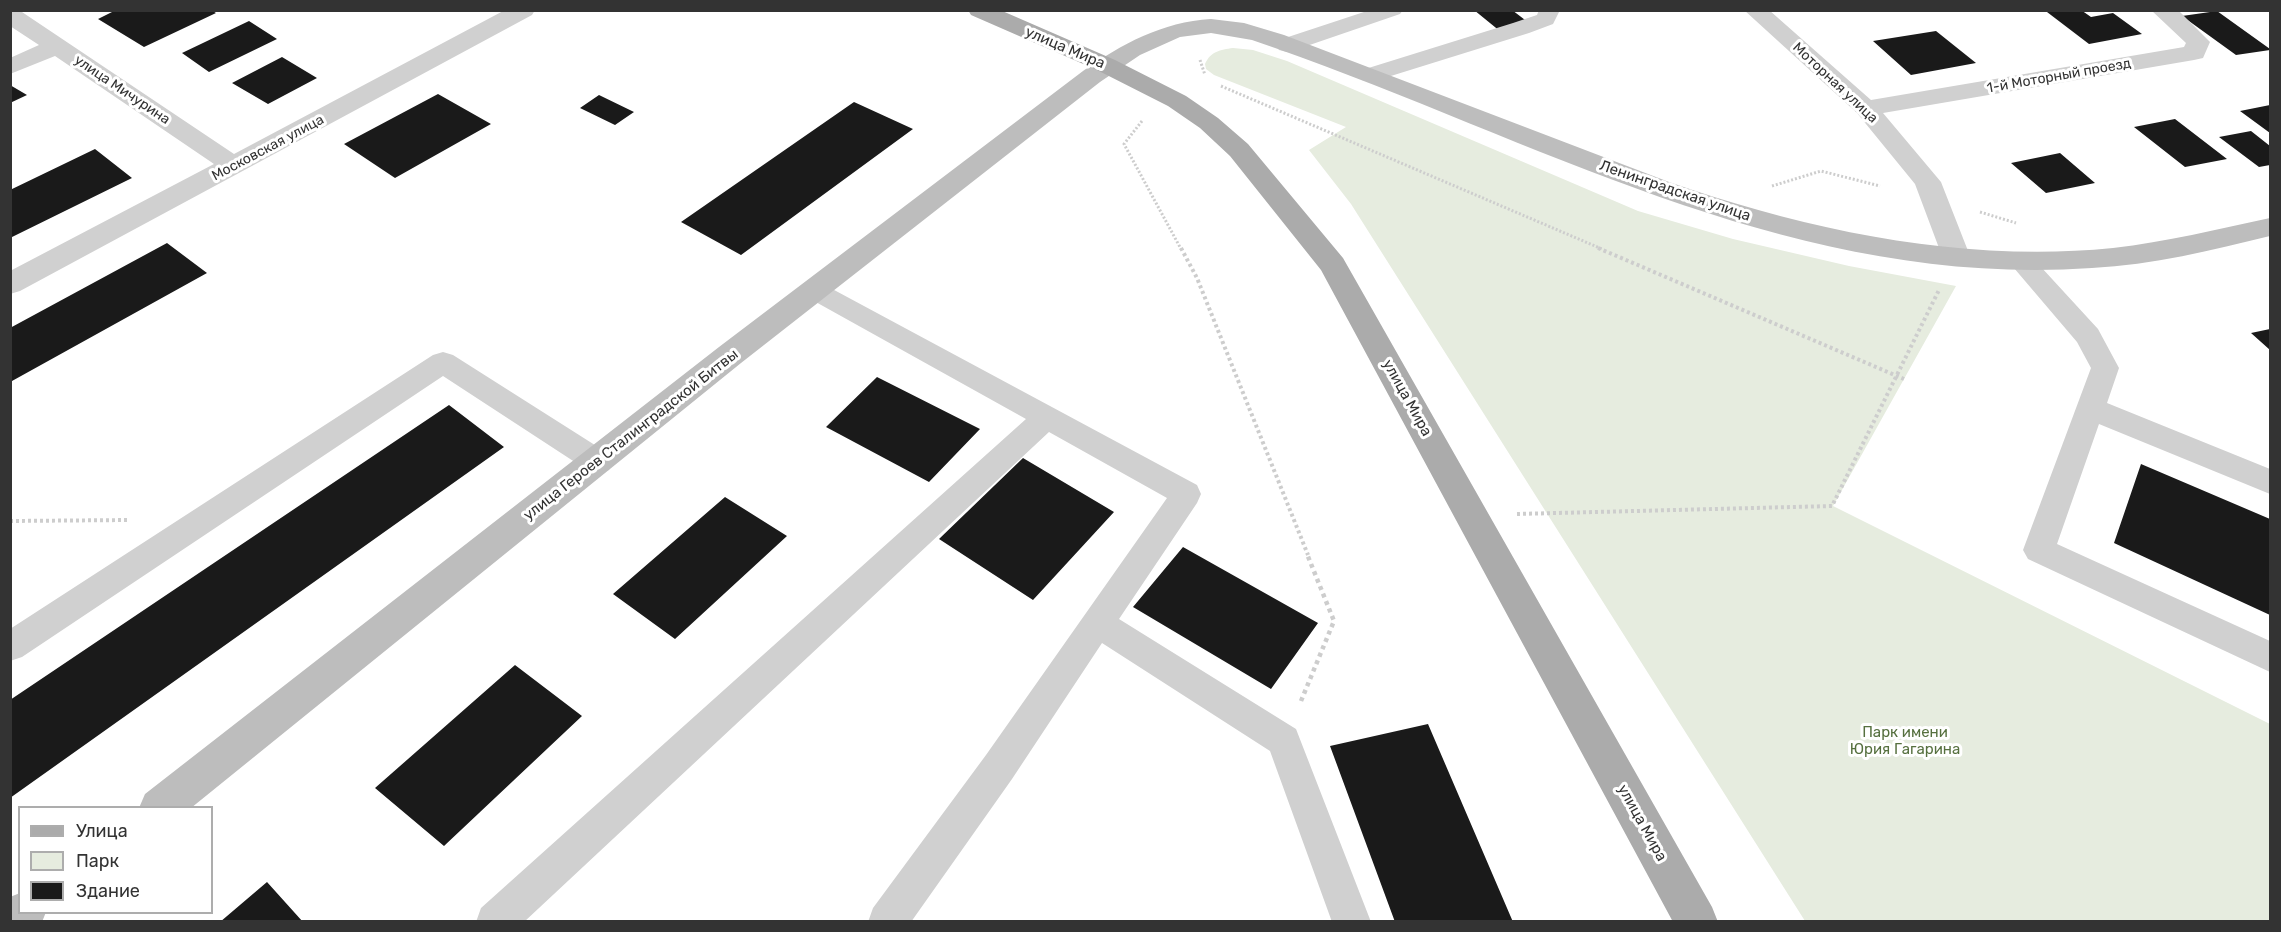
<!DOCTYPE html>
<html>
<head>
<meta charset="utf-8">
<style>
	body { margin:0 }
	#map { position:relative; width:2281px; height:932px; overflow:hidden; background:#fff; font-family:Rubik,sans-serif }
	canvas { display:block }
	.frame { position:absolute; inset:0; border:12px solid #333; pointer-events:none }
	.legend { position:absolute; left:18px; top:806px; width:195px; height:108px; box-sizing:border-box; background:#fff; border:2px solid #adadad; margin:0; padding:8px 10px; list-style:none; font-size:18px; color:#333 }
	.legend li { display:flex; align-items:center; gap:12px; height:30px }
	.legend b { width:30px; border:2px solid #adadad }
</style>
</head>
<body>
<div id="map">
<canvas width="2281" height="932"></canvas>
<div class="frame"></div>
<ul class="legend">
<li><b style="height:8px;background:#ababab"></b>Улица</li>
<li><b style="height:16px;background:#e6ecdf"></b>Парк</li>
<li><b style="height:16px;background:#1a1a1a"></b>Здание</li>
</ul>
</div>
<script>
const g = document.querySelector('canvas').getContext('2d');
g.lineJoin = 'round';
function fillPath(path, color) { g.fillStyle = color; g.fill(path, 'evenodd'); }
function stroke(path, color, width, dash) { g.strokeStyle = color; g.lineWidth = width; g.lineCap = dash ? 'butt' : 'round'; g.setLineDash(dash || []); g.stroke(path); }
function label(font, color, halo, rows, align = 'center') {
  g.font = font + ' Rubik,sans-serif'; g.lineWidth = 6; g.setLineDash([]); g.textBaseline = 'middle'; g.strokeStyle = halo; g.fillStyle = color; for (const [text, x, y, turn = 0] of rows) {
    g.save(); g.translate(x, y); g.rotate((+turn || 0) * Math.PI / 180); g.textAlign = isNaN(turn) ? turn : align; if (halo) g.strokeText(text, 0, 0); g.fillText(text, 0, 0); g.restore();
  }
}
const green = new Path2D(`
	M1233 48 1253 50 1287 61 1638 211 1733 239 1849 266 1956 286 1833 506 2270 724V921H1805L1351 204 1309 150 1346 127 1214 75 1206 69 1205 64C1211 51 1220 50 1233 48Z`);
const building = new Path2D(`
	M116 10H211L216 13 144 47 98 19Z
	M1474 10H1512L1529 23 1501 32Z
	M2056 10H2081L2091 17 2113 13 2142 34 2089 44 2047 12Z
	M2217 11 2270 49V50L2236 55 2182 16Z
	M249 21 277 39 209 72 182 53Z
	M1936 31 1976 63 1911 75 1873 41Z
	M282 57 317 78 268 104 232 83Z
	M10 85 27 95 10 103Z
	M438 94 491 124 395 178 344 144Z
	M599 95 634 112 615 125 580 108Z
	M854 102 913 129 741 255 681 222Z
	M2270 105V133L2240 111Z
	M2175 119 2227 159 2185 167 2134 127Z
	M2251 131 2270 146V165L2259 167 2219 137Z
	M95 149 132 178 10 238V190Z
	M2060 153 2095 183 2046 193 2011 163Z
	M167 243 207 273 12 381 10 380V328Z
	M2270 329V350L2251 333Z
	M877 377 980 429 929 482 826 427Z
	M449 405 504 447 10 798V700Z
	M1023 458 1114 512 1033 600 939 539Z
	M2141 464 2270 519V615L2114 543Z
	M725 497 787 536 675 639 613 594Z
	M1183 547 1318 623 1271 689 1133 607Z
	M515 665 582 716 444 846 375 788Z
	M1428 724 1513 922H1395L1330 746Z
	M267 882 303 922H220Z`);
const pathFar2 = new Path2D(`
	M1200 60 1205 75
	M1221 86 1602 249
	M1142 121 1124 144 1181 249
	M1772 186 1821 171 1880 186
	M1980 212 2016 223`);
const pathFar1 = new Path2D(`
	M1181 248 1197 278 1308 555
	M1598 248 1904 379
	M1517 514 1832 506 1939 290
	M10 521 130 520`);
const path = new Path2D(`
	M1301 701 1334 621 1307 554`);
const lane = new Path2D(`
	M1370 10H1403L1400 14 1295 50 1287 52 1279 50 1276 45 1279 40Z
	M1539 10H1560L1553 24 1529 33 1378 80 1370 82 1362 80 1359 75 1362 70 1513 23 1537 15Z
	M2021 252 2030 255 2098 329 2119 368 2107 403 2270 469V494L2099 424 2057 544 2270 641V672L2028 559 2023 550 2091 368 2077 342 2008 261 2012 255Z
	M814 281 823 284 1197 485 1201 494 1197 503 1119 619 1296 729 1371 922H1332L1270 751 1102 643 1012 779 911 922H868L873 908 986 755 1167 498 1049 432 524 922H476L481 908 1026 419 805 296 801 290 805 284Z
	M443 352 453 355 609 454 613 462 609 470 598 474 587 470 443 376 22 657 10 661V629L433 355Z`);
const street = new Path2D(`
	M10 10H19L234 154 505 10H535L532 15 20 291 10 294V271L214 164 55 56 10 74V58L39 45 10 26Z
	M1744 10H1769L1871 100 2184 47 2186 43 2151 10H2178L2210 42 2203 58 2194 60 1883 113 1941 182 1970 256 1966 263 1956 266 1946 263 1942 256 1915 184 1857 113Z`);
const secondary = new Path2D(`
	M1211 19 1244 23 1284 35 1669 182C1810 231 1963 263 2113 248 2166 242 2218 229 2270 218V236C2212 250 2153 265 2092 268 1784 289 1532 135 1252 40L1211 33 1180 37 1140 55 1100 82 741 363 191 808H139L145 794 719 347 1083 71C1122 44 1162 22 1211 19Z
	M20 893V912H46L42 922H10V897Z`);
const primary = new Path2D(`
	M968 10H1000L1115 60 1186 96 1218 118 1248 144 1343 258 1712 907 1718 922H1673L1321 270 1230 156 1200 128 1168 106 1097 70 971 15Z`);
const farStreetnames = [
	["1-й Моторный проезд",2059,76,-10],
	["Моторная улица",1835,83,43],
	["улица Мичурина",122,90,34],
	["Московская улица",268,148,-28]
];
const streetNames = [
	["улица Мира",1065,48,23],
	["Ленинградская улица",1675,191,19],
	["улица Мира",1407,398,61],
	["улица Героев Сталинградской Битвы",631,435,-38],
	["улица Мира",1642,823,61]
];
const parkNames = [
	["Парк имени",1905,733],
	["Юрия Гагарина",1905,750]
];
fillPath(green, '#e6ecdf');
fillPath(building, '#1a1a1a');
stroke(pathFar2, '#cdcdcd', 3, [2, 2]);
stroke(pathFar1, '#cdcdcd', 4, [3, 3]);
stroke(path, '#cdcdcd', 4.5, [4, 4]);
fillPath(lane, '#d0d0d0');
fillPath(street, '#d0d0d0');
fillPath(secondary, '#bdbdbd');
fillPath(primary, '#ababab');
label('14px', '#333', '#fff', farStreetnames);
label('15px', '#333', '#fff', streetNames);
label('15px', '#56703f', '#fff', parkNames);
</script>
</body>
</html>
